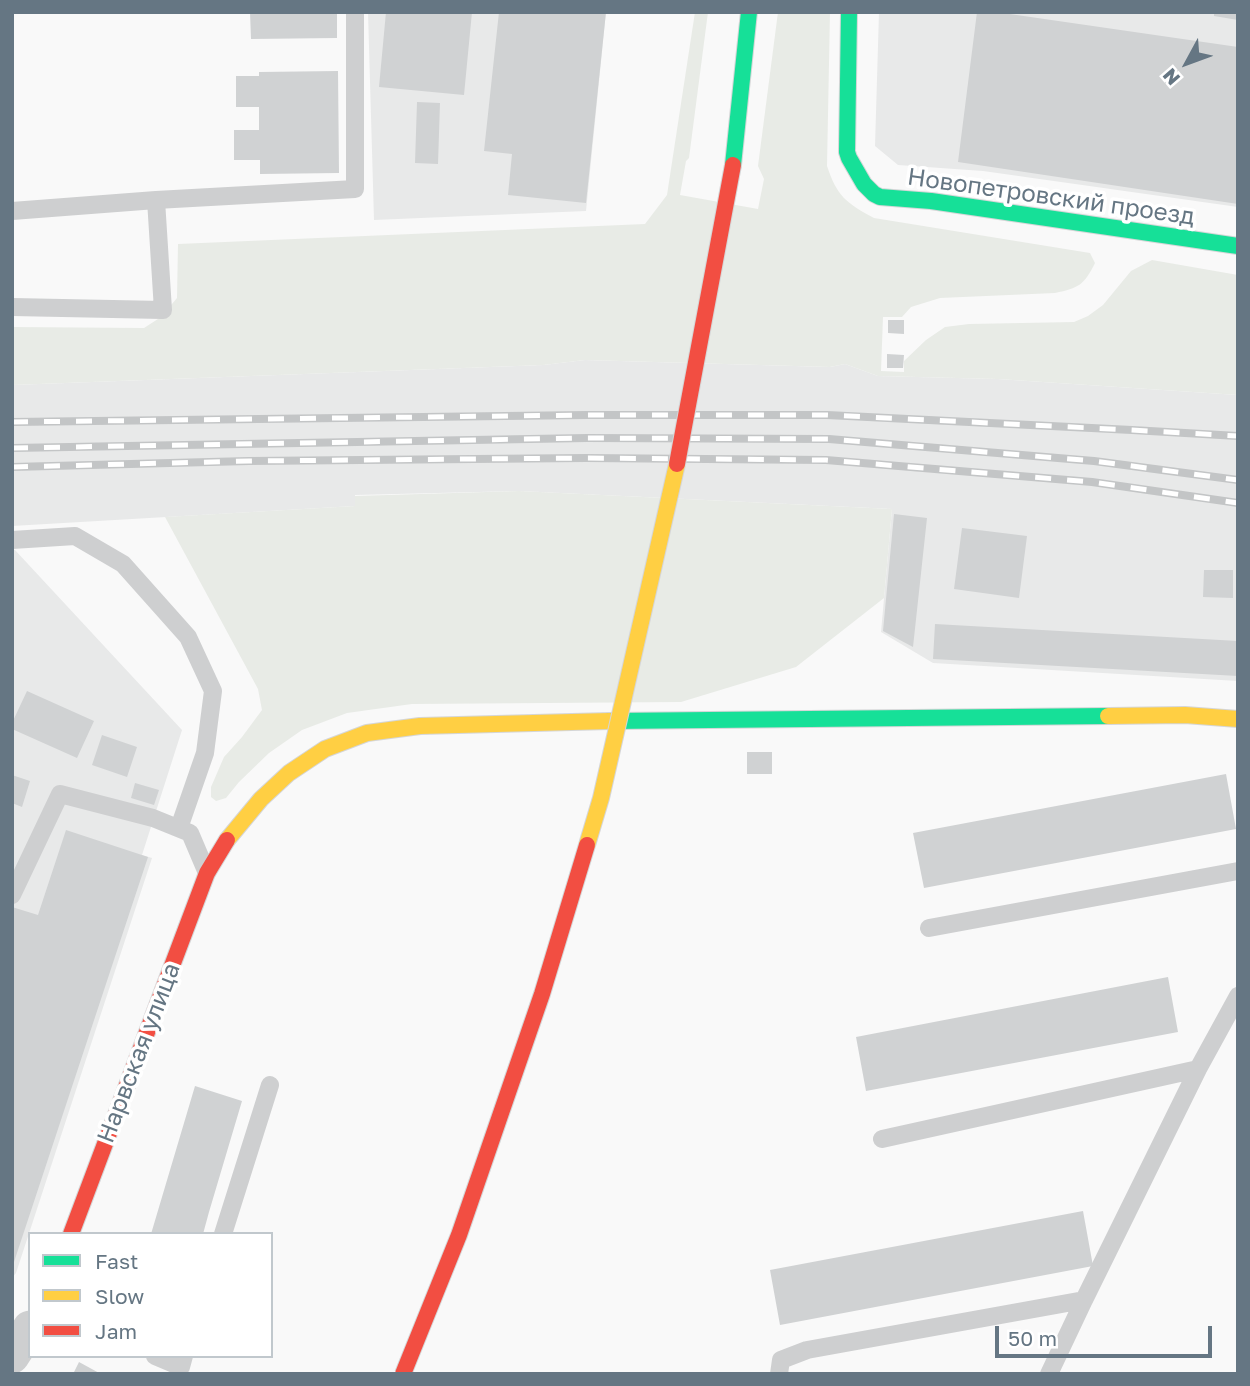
<!DOCTYPE html>
<html>
<head>
<meta charset="utf-8">
<style>
	body { margin:0 }
	#map { position:relative; width:1250px; height:1386px; overflow:hidden; background:#f9f9f9; font-family:"Golos Text",sans-serif }
	canvas { display:block }
	.frame { position:absolute; inset:0; border:14px solid #657683; pointer-events:none }
	.legend { position:absolute; left:28px; top:1232px; width:245px; height:126px; box-sizing:border-box; background:#fff; border:2px solid #c1c8cd; margin:0; padding:9px 12px; list-style:none; font-size:21px; color:#657683 }
	.legend li { display:flex; align-items:center; gap:14px; height:35px }
	.legend b { width:35px; border:2px solid #c1c8cd }
	.north { position:absolute; left:1152px; top:28px; width:70px; height:70px; -webkit-text-stroke:5px #fff; paint-order:stroke; rotate:229deg; font-size:19px; font-weight:700; line-height:28px; text-align:center; color:#657683 }
	.north::after { content:''; display:block; margin:auto; width:24px; height:32px; background:#657683; clip-path:polygon(50% 0,100% 100%,50% 72%,0 100%) }
	.scale { position:absolute; left:995px; top:1326px; width:217px; height:32px; box-sizing:border-box; border:4px solid #657683; border-top:0; padding-left:9px; font-size:21px; line-height:24px; white-space:nowrap; color:#657683; -webkit-text-stroke:5px #fff; paint-order:stroke }
</style>
</head>
<body>
<div id="map">
<canvas width="1250" height="1386"></canvas>
<div class="frame"></div>
<ul class="legend">
<li><b style="height:9px;background:#16e098"></b>Fast</li>
<li><b style="height:9px;background:#ffcf43"></b>Slow</li>
<li><b style="height:9px;background:#f24e42"></b>Jam</li>
</ul>
<div class="north">N</div>
<div class="scale">50 m</div>
</div>
<script>
const g = document.querySelector('canvas').getContext('2d');
g.lineJoin = 'round';
function fillPath(path, color) { g.fillStyle = color; g.fill(path, 'evenodd'); }
function stroke(path, color, width, dash) { g.strokeStyle = color; g.lineWidth = width; g.lineCap = dash ? 'butt' : 'round'; g.setLineDash(dash || []); g.stroke(path); }
function label(font, color, halo, rows, align = 'center') {
  g.font = font + ' "Golos Text",sans-serif'; g.lineWidth = 7; g.setLineDash([]); g.textBaseline = 'middle'; g.strokeStyle = halo; g.fillStyle = color; for (const [text, x, y, turn = 0] of rows) {
    g.save(); g.translate(x, y); g.rotate((+turn || 0) * Math.PI / 180); g.textAlign = isNaN(turn) ? turn : align; if (halo) g.strokeText(text, 0, 0); g.fillText(text, 0, 0); g.restore();
  }
}
const built = new Path2D(`
	M368 12H606L586 211 374 220Z
	M879 12H1238V207L983 171 898 165 875 146Z
	M585 360 830 367 845 364 878 376 998 379 1238 395V681L933 663 881 632 892 509 519 491 355 495V506L12 526V385L543 365Z
	M12 550H15L182 730 142 855 152 858 16 1273 12 1278Z`);
const green = new Path2D(`
	M695 12H708L689 158 686 161 680 195 758 209 764 179 758 166 778 12H830L827 166C837 196 846 203 874 218L1090 253 1095 263C1084 285 1079 288 1055 293L940 298 911 307 902 317H883L881 371 904 372V361L926 340 945 327 969 324 1074 322 1088 316 1103 305 1131 271 1152 260 1238 275V395L998 379 878 376 845 364 830 367 585 360 543 365 12 385V327L144 328 161 317 177 298 178 244 645 224 667 195Z
	M519 491 892 509 884 598 796 667 681 702 412 704 347 713 302 730 269 753 239 782 226 798 216 801 211 797V787L224 757 242 737 262 710 258 689 165 517 355 506V496Z`);
const building = new Path2D(`
	M250 12H337V38L251 39Z
	M386 12H472L464 95 379 87Z
	M499 12H606L586 203 508 195 512 154 484 151Z
	M977 12H996L1238 47V204L958 162Z
	M1214 12H1238V20L1214 16Z
	M338 71 339 173 260 174V160H234V130H259V107H236V76H259V72Z
	M417 102 440 103 438 164 415 163Z
	M888 320H904V334L888 333Z
	M887 354 904 355 903 368H887Z
	M894 514 927 518 913 647 883 631Z
	M962 528 1027 536 1019 598 954 589Z
	M1204 570H1233V598L1203 597Z
	M935 624 1238 641V676L933 659Z
	M27 691 94 721 77 758 12 729V723Z
	M102 735 137 747 127 777 92 765Z
	M747 752H772V774H747Z
	M1226 774 1236 829 924 888 913 833Z
	M12 775 30 781 22 807 12 803Z
	M135 783 159 790 154 805 131 798Z
	M66 830 148 857 13 1265 12 907 38 915Z
	M1168 977 1178 1032 866 1091 856 1037Z
	M195 1086 242 1101 209 1212 203 1234H151Z
	M1083 1211 1093 1266 780 1325 770 1270Z
	M79 1362 101 1374H73Z`);
const lane = new Path2D(`
	M12 211 156 200
	M12 307 163 310 156 200 355 189V12
	M12 540 75 536 123 564 188 637 213 691 205 753 179 828
	M12 895 60 794 153 818 190 833 207 873
	M929 928 1238 871
	M882 1139 1198 1069 1238 996
	M223 1234 270 1085
	M1084 1300 1198 1069
	M155 1356 181 1367 184 1356
	M779 1374 781 1360 807 1350 1084 1300 1049 1374`);
const street = new Path2D(`
	M12 1356 30 1328`);
const fast = new Path2D(`
	M849 12 847 152 849 158 864 184 874 194 880 197 931 201 1238 246
	M733 165 749 12
	M610 721 1108 716`);
const slow = new Path2D(`
	M1108 716 1185 715 1238 719
	M227 840 261 799 289 773 325 749 367 733 420 726 610 721`);
const jam = new Path2D(`
	M71 1234 207 873 227 840`);
const rail = new Path2D(`
	M12 422 587 415H827L1132 430 1238 436
	M12 448 587 438 829 439 1094 461 1238 480
	M12 467 249 461 586 458 826 460 1092 482 1238 503`);
const slowBridge = new Path2D(`
	M587 845 601 798 677 464`);
const jamBridge = new Path2D(`
	M677 464 733 165
	M403 1374 459 1235 542 994 587 845`);
const streetNames = [
	["Новопетровский проезд",1051,197,8],
	["Нарвская улица",139,1053,-69]
];
fillPath(built, '#e8e9e9');
fillPath(green, '#e8ebe6');
fillPath(building, '#d0d2d3');
stroke(fast, '#d5d6d7', 18);
stroke(slow, '#d5d6d7', 18);
stroke(jam, '#d5d6d7', 18);
stroke(lane, '#cecfd0', 18);
stroke(street, '#cecfd0', 35);
stroke(fast, '#16e098', 16);
stroke(slow, '#ffcf43', 16);
stroke(jam, '#f24e42', 16);
stroke(rail, '#c3c5c6', 8);
stroke(rail, '#fff', 5, [16]);
stroke(slowBridge, '#d5d6d7', 18, []);
stroke(jamBridge, '#d5d6d7', 18, []);
stroke(slowBridge, '#ffcf43', 16);
stroke(jamBridge, '#f24e42', 16);
label('24px', '#657683', '#fff', streetNames);
</script>
</body>
</html>
